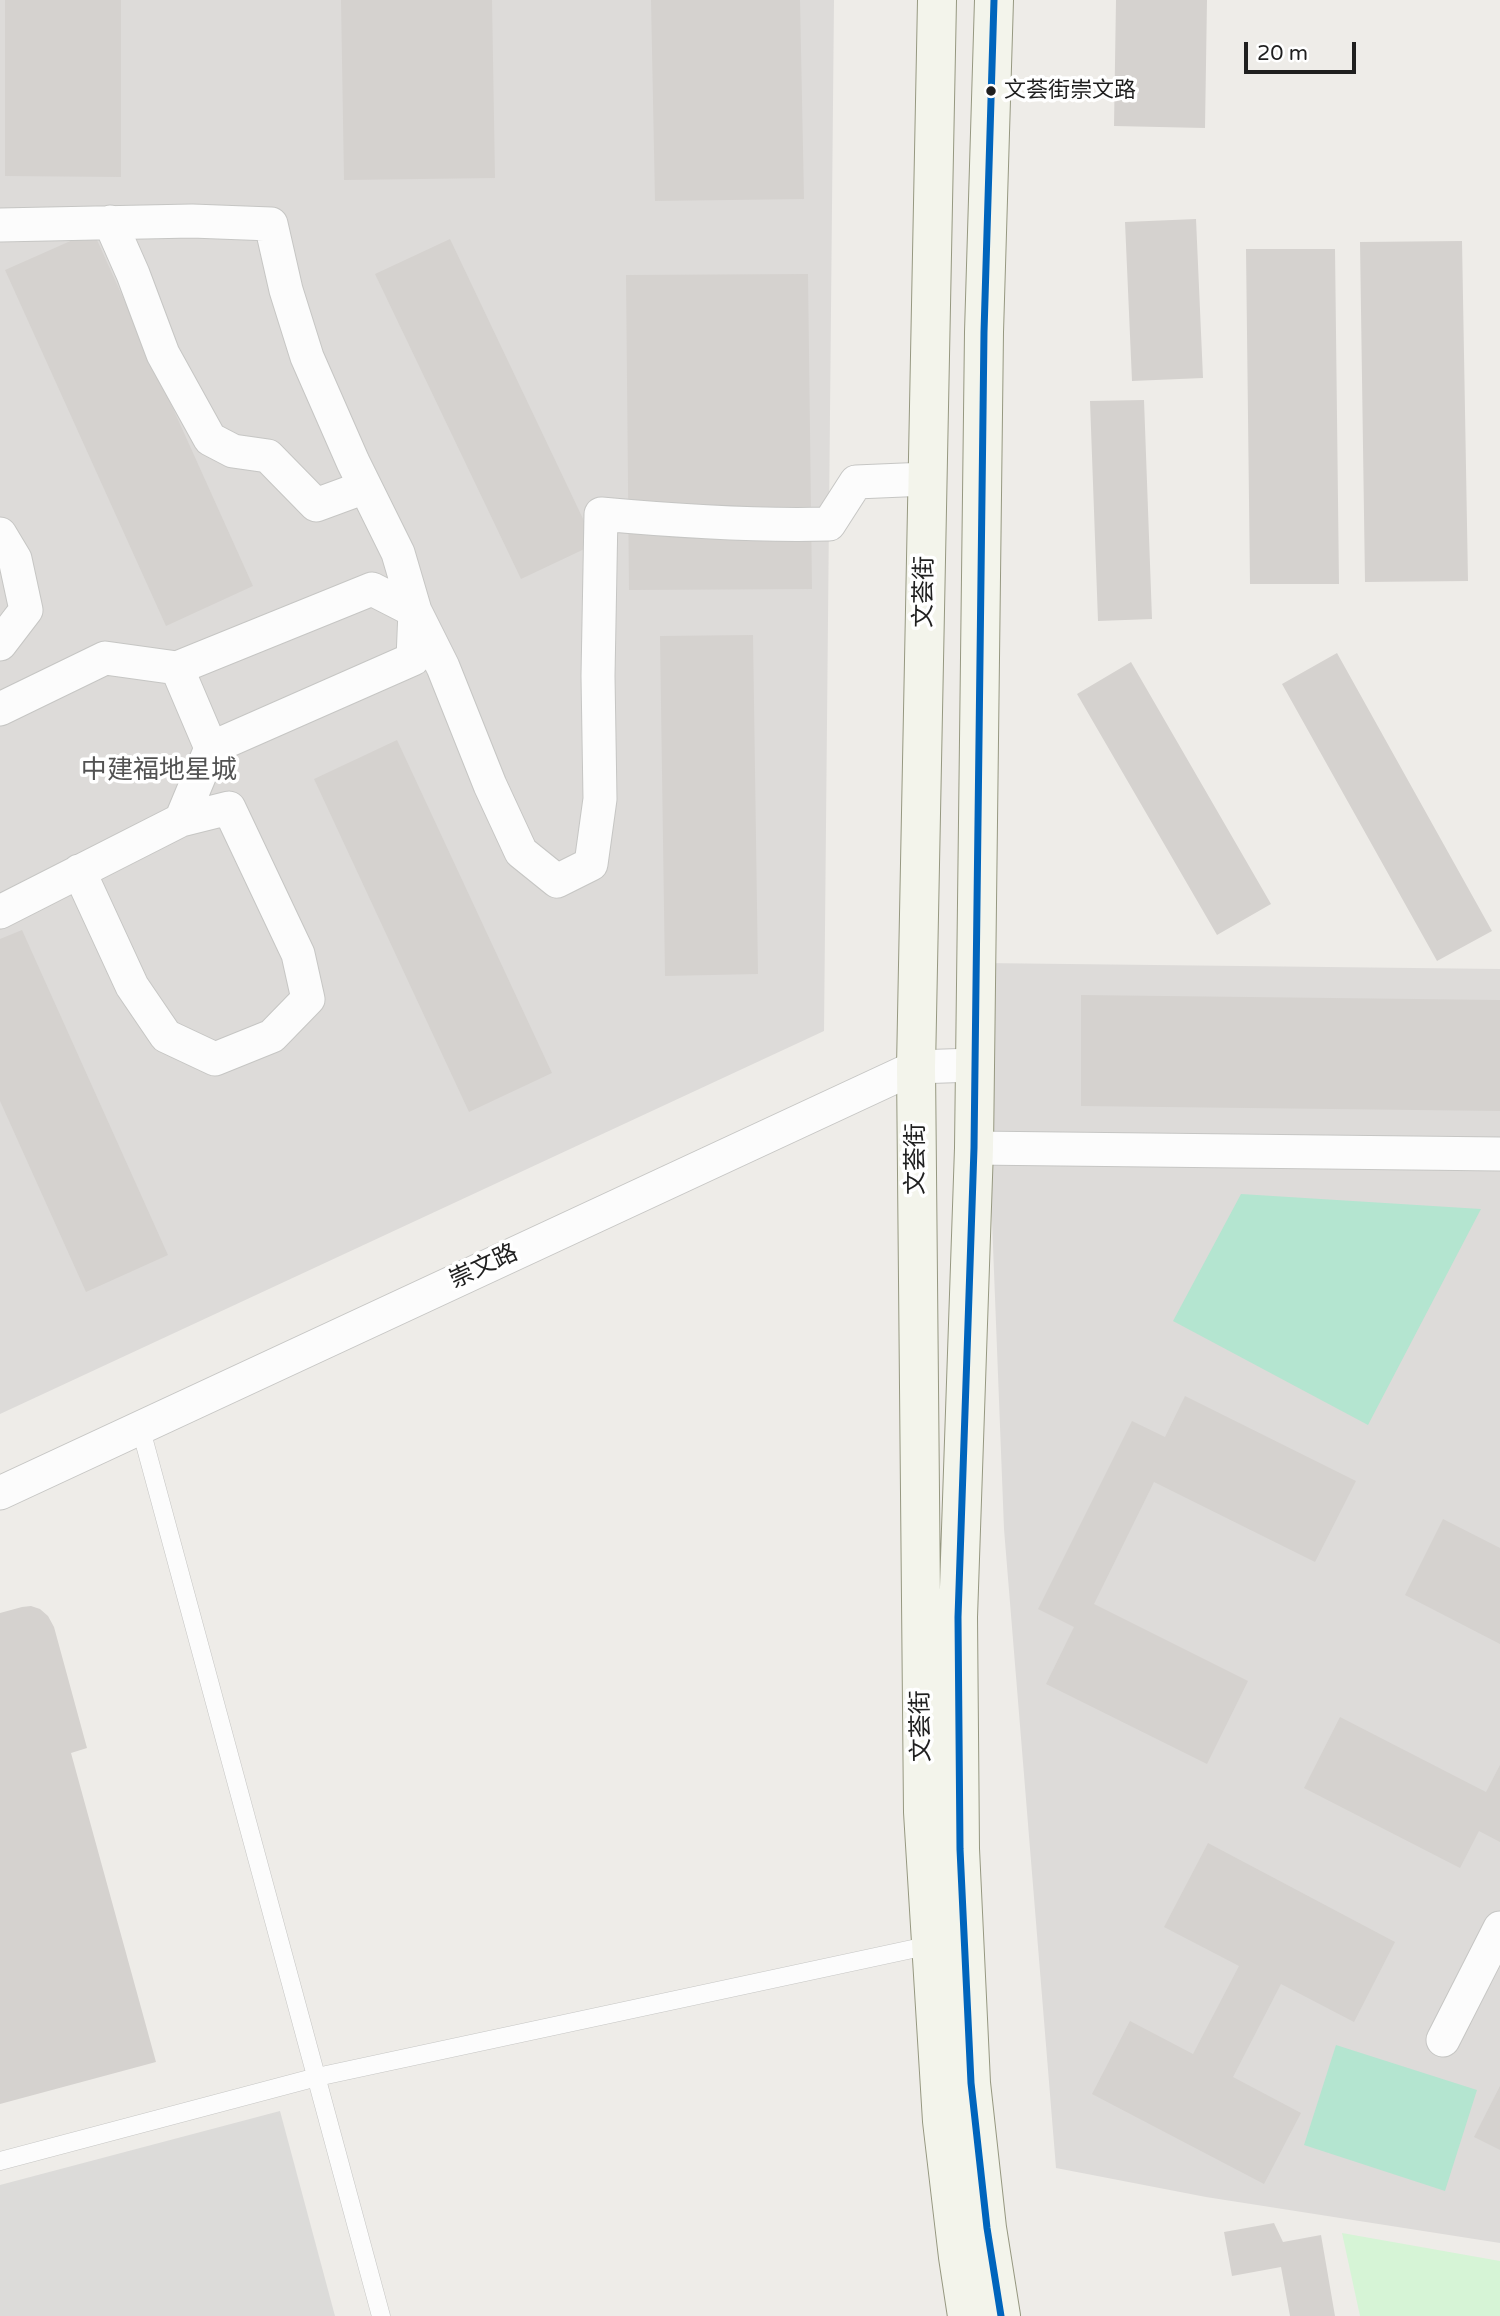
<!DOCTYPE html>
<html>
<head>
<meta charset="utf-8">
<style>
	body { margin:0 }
	#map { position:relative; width:1500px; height:2316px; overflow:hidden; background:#eeece8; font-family:"Varela Round",sans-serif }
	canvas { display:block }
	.scale { position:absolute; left:1244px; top:42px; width:112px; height:32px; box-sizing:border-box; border:4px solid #1f1f1f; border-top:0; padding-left:9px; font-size:21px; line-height:24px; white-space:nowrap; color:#1f1f1f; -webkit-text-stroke:5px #fff; paint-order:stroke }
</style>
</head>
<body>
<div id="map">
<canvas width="1500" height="2316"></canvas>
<div class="scale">20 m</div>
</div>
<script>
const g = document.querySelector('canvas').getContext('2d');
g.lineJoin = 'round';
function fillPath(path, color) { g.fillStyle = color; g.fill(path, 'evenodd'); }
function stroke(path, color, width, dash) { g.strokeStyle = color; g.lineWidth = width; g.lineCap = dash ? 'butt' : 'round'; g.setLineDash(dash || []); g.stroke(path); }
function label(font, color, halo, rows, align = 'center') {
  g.font = font + ' "Varela Round","Noto Sans SC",sans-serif'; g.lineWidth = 7; g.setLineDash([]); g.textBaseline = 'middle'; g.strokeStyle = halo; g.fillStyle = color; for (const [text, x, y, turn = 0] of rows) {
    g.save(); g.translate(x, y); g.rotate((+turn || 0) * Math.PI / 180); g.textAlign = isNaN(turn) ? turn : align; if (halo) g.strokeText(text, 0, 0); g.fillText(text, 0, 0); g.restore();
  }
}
const residential = new Path2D(`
	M0 0H834L824 1031 0 1414Z
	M982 963 1500 969V2243L1206 2197 1056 2168 1004 1529Z`);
const religious = new Path2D(`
	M280 2111 335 2316H0V2185Z`);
const park = new Path2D(`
	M1342 2233 1500 2261V2316H1360Z`);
const pitch = new Path2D(`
	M1241 1194 1481 1209 1368 1425 1173 1321Z
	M1336 2045 1477 2090 1445 2191 1304 2145Z`);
const building = new Path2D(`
	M5 0H121V177L5 176Z
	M341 0H492L495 178 344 180Z
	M651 0H800L804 199 655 201Z
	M1116 0H1207L1205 128 1114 126Z
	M1196 219 1203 378 1132 381 1125 222Z
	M93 231 253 586 166 626 5 270Z
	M450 239 595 544 521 579 375 274Z
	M1462 241 1468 581 1365 582 1360 242Z
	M1246 249H1335L1339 584H1250Z
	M808 274 812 589 629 590 626 275Z
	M1144 400 1152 619 1098 621 1090 401Z
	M753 635 758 974 665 976 660 636Z
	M1337 653 1492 931 1437 961 1282 684Z
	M1131 662 1271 904 1217 935 1077 694Z
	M397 740 552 1073 469 1112 314 779Z
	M22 930 168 1255 86 1292 0 1101V939Z
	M1081 995 1500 1000V1111L1081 1106Z
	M1185 1396 1356 1481 1315 1562 1154 1482 1094 1604 1248 1681 1207 1764 1046 1684 1074 1627 1038 1609 1132 1421 1165 1437Z
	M1443 1519 1500 1548V1644L1405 1595Z
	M31 1606 40 1609 48 1616 54 1627 87 1748 71 1753 156 2062 0 2104V1613L22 1607Z
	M1340 1717 1486 1792 1500 1765V1842L1479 1831 1460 1868 1304 1788Z
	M1208 1843 1395 1942 1354 2022 1281 1984 1233 2077 1301 2113 1264 2184 1092 2094 1130 2021 1193 2054 1239 1966 1164 1927Z
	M1500 2086V2150L1474 2137Z
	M1274 2223 1283 2242 1321 2235 1335 2316H1290L1281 2267 1232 2276 1224 2232Z`);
const lane = new Path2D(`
	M140 1426 381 2316
	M0 2161 317 2077 931 1945`);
const street = new Path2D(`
	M110 222 133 274 163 354 210 439 233 451 268 456 316 505 365 487
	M0 225 192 221 271 224 286 290 307 357 353 462 398 553 415 611 443 667 490 785 521 852 557 881 591 864 600 799 598 676 601 514C677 521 752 526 829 524L856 482 927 479
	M0 534 15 559 26 610 0 644
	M177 668 372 589 415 611 413 659 211 748
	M0 709 105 658 177 668 211 748 181 820 0 912
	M79 871 132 986 166 1036 215 1059 272 1036 308 999 298 954 229 808 181 820
	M974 1148 1500 1154
	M0 1493 916 1067 974 1065
	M1443 2040 1500 1928`);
const secondary = new Path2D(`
	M937 0 916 1067 923 1812 942 2121 958 2257 967 2316
	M994 0 984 332 974 1148 958 1617 960 1849 971 2083 987 2228 1001 2316`);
const bus1 = new Path2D(`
	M994 0 984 332 974 1148 958 1617 960 1849 971 2083 987 2228 1001 2316`);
const markers = [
	[991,91,6,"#1f1f1f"]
];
const busNames = [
	["文荟街崇文路",1004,91]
];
const streetNames = [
	["文荟街",925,592,-89],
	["文荟街",917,1159,-90],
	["崇文路",484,1267,-25],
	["文荟街",922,1726,-91]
];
const neighbourhoodNames = [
	["中建福地星城",159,771]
];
fillPath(residential, '#dddbd9');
fillPath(religious, '#dcdbd9');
fillPath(park, '#d6f4d6');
fillPath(pitch, '#b4e5d0');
fillPath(building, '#d5d2cf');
stroke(lane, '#c6c6c4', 19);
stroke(street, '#c6c6c4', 35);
stroke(secondary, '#969880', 40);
stroke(lane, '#fcfcfc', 18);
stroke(street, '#fcfcfc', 33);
stroke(secondary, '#f3f4eb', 38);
stroke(bus1, '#0065bd', 7);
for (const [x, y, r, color] of markers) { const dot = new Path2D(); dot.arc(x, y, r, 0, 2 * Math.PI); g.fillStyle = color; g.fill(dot); stroke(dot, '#fff', 2.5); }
label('22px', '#1f1f1f', '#fff', busNames, 'left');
label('24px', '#1f1f1f', '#fff', streetNames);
label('26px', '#525252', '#fff', neighbourhoodNames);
</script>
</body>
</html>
